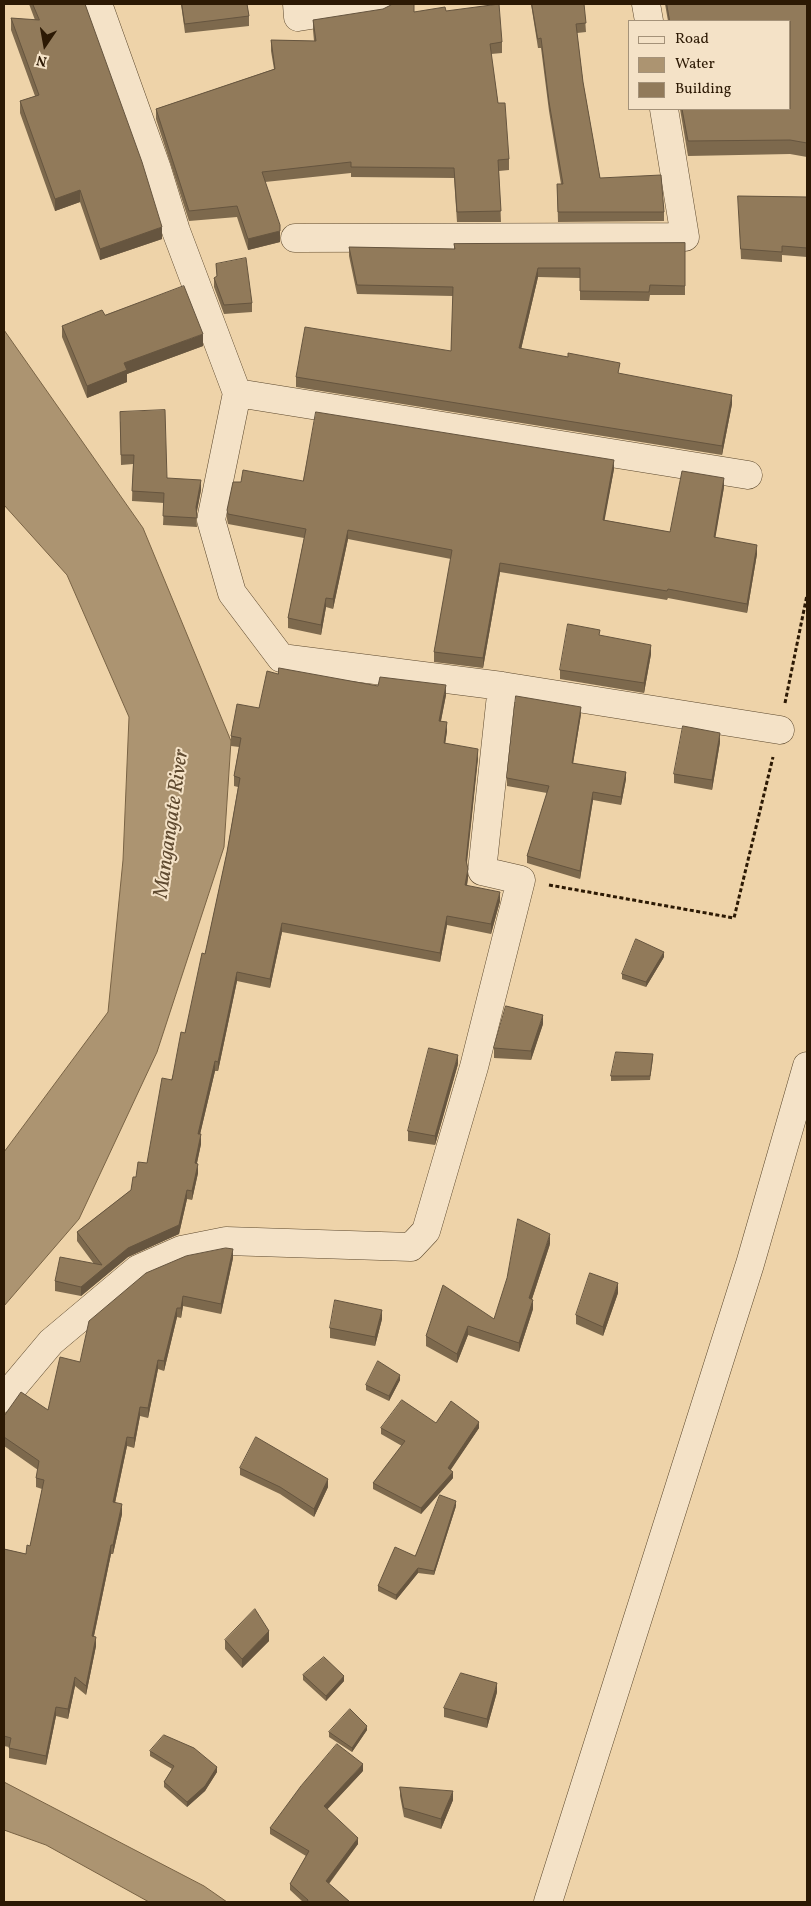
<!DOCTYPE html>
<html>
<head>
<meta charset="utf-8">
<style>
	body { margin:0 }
	#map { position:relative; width:811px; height:1906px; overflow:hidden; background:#eed3a9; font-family:Vollkorn,serif }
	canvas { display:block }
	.frame { position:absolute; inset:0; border:5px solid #2c1904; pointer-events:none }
	.legend { position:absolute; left:628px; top:20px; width:162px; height:90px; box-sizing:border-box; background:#f4e2c7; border:1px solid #a49279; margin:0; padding:6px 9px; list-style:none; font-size:15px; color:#2c1904 }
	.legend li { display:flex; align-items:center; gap:10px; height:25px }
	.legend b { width:25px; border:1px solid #a49279 }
	.north { position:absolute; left:20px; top:20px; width:50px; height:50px; -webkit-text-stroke:4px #f4e2c7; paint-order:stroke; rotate:192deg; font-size:14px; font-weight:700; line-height:20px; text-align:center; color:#2c1904 }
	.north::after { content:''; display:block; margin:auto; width:18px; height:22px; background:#2c1904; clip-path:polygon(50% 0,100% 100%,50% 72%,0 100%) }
</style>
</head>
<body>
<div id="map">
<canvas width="811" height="1906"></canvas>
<div class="frame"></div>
<ul class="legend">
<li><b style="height:6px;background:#f4e2c7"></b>Road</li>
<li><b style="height:14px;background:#ac9471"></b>Water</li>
<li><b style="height:14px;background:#917a5a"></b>Building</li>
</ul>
<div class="north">N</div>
</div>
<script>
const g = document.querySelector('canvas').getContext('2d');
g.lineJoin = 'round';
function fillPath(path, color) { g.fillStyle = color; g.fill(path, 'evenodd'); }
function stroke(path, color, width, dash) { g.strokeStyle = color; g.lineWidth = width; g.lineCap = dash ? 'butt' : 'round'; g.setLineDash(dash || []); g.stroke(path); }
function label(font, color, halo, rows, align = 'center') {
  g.font = font + ' Vollkorn,serif'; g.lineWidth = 4; g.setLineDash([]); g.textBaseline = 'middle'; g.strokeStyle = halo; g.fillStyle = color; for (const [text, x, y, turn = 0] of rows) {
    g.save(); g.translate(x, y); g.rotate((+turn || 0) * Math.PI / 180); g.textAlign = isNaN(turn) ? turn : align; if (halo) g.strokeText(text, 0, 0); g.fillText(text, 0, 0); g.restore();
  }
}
const water = new Path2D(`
	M4 330 143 528 231 741 224 847 157 1052 79 1219 4 1306V1152L108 1012 123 860 129 717 67 575 4 505Z
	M4 1782 204 1886 227 1902H149L46 1845 4 1830Z`);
const path = new Path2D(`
	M785 703 807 595
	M549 885 734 918 773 757`);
const minor = new Path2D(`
	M98 4 157 169 176 231 237 393 211 520 232 593 281 658 502 686 780 730
	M297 4 298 17 381 4
	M646 4 649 21
	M295 238 685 237 664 109
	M237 393 748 475
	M4 1398 51 1342 138 1269 181 1250 226 1241 411 1247 426 1231 474 1067 521 880 482 871 502 686
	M548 1902 750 1264 807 1066`);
const wall = new Path2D(`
	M29 4H85L162 239 100 260 80 202 55 211 20 113V101L35 96 11 30V18L35 20Z
	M181 4H247L249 16V26L185 33Z
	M531 4H584L586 32 577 33 583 82 600 178 664 212V221L558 222 557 184H561L549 111 541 48H538Z
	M665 4H807V157L790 154 688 156 680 109H790V21H668Z
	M446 11 502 42V53L491 54 498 103 509 159V170L499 171 501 222H457L454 178 351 177V173L265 182 280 242 248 250 237 217 189 221 156 119V109L274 69 271 51V40L314 41 313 30V20L414 12Z
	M738 196 807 197V257L782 255V262L741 259Z
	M685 243V295H650L649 301 580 300V278L538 277 521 349 619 374 732 404 722 455 296 387V377L451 351 453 296 357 294 349 256V247L454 249V244Z
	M216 264 252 303V312L224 314 214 287V278L217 277Z
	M105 315 203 346 127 374V382L87 398 62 337V326Z
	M120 421 167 478 201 490 196 514 197 527 163 525 164 503 132 501 133 464 121 465Z
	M614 469 604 520 670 532 724 487 715 537 757 554 747 613 668 598 667 600 500 572 483 668 434 662V652L451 559 348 539 333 609 326 607 321 635 288 628V618L304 538 228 524 227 519V510L241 482 303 481Z
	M651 654 644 693 560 679V670Z
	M278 674 446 695 441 721 447 731 445 743 478 758 467 863 468 878 467 886 500 901 491 934 447 925 440 962 282 932 270 988 237 981 218 1071H215L200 1134 201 1144 197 1163 198 1173 192 1200 187 1199 179 1234 128 1257 81 1296 55 1291V1281L94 1264 77 1241V1232L131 1190 136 1177 147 1163 185 1033 205 954 227 852 238 787 234 786V776L239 747 231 746V736L259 708Z
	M581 714 573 763 626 779 621 805 593 800 580 879 527 863V856L547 793 507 786V778Z
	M720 742 712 790 674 783V774Z
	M664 957 646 987 622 979V974Z
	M543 1024 531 1060 494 1058V1048Z
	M653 1058 650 1080 611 1081V1076Z
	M458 1064 435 1145 408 1141V1131Z
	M550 1244 532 1299 533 1309 519 1352 468 1335 457 1363 426 1346V1336L494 1319Z
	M233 1258 221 1314 183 1306 181 1318 177 1317 164 1371 158 1369 148 1418 140 1416 134 1448 127 1446 115 1503 122 1514 113 1554H111L94 1636 96 1646 86 1695 75 1686 68 1719 56 1716 46 1765 9 1758V1747L4 1746V1549L26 1554 30 1546 42 1489 36 1487V1478L38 1470 4 1446V1416L48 1410 80 1362Z
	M618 1293 603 1336 576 1324V1315Z
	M382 1319 375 1346 330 1338V1328Z
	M400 1380 389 1401 366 1390V1385Z
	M436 1423 479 1428 450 1470 453 1478 421 1514 373 1489V1483L402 1446 381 1434V1428Z
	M240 1468 328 1487 314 1517 280 1494 240 1475Z
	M456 1506 434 1575 418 1573 396 1600 378 1591V1586L415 1556Z
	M225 1640 269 1641 242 1668 225 1649Z
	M303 1675 344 1681 326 1701 303 1680Z
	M497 1692 487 1728 444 1717V1708Z
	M367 1730 352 1752 329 1737V1732Z
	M150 1751 217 1772 205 1791 187 1807 164 1787V1782L172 1769 150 1756Z
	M363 1771 327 1809 358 1844 329 1884 350 1902H303L290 1890V1884L306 1856 270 1834V1828Z
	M400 1787 453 1800 441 1829 404 1817 400 1796Z`);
const shadedWall = new Path2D(`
	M80 190V202L55 211V199Z
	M162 227V239L100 260V249Z
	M280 231V242L248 250V239Z
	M538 268V277L519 358V348Z
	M203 334V346L127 374V382L87 398V386L124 363Z
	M732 395V404L722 455V446Z
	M614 460V469L603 529V520Z
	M724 478V487L714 546V537Z
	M201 480V490L196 517V507Z
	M348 530V539L333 609V599Z
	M757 545V554L747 613V604Z
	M500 563V572L483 668V658Z
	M326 598V607L321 635V625Z
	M651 645V654L644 693V683Z
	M446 685V695L439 730V721Z
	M581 707V714L572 770V763Z
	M447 722V731L444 752V743Z
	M720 733V742L712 790V780Z
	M478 749V758L466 869V860Z
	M626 772V779L621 805V797Z
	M593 792V800L580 879V871Z
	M468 869V878L465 895V885Z
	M500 892V901L491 934V924Z
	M447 916V925L440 962V953Z
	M282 923V932L270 988V979Z
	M664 952V957L646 987V982Z
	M237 972V981L218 1071V1062Z
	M543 1015V1024L531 1060V1051Z
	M458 1055V1064L435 1145V1136Z
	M215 1061V1071L198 1143V1134Z
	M201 1134V1144L195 1172V1163Z
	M198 1164V1173L192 1200V1191Z
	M187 1190V1199L179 1234 128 1257 81 1296V1287Z
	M550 1234V1244L529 1308V1298Z
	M233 1249V1258L221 1314V1304Z
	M618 1283V1293L603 1336V1327Z
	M183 1296V1306L181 1318V1308Z
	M533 1300V1309L519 1352V1343Z
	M177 1308V1317L164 1371V1361Z
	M382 1310V1319L375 1346V1337Z
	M468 1326V1335L457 1363V1354Z
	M158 1360V1369L148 1418V1408Z
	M400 1375V1380L389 1401V1396Z
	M140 1407V1416L134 1448V1438Z
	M479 1422V1428L448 1474V1468Z
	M127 1437V1446L113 1512V1502Z
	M453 1472V1478L421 1514V1508Z
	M328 1479V1487L314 1517V1509Z
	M456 1501V1506L434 1575V1571Z
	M122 1504V1514L113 1554V1545Z
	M111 1545V1554L92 1645V1636Z
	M418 1568V1573L396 1600V1595Z
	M269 1631V1641L242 1668V1659Z
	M96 1637V1646L86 1695V1686Z
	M344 1676V1681L326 1701V1696Z
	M75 1677V1686L68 1719V1709Z
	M497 1683V1692L487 1728V1719Z
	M56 1707V1716L46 1765V1756Z
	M367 1726V1730L352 1752V1748Z
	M363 1764V1771L324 1813V1806Z
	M217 1767V1772L205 1791 187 1807V1802Z
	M453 1791V1800L441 1829V1819Z
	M358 1838V1844L326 1887V1881Z`);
const building = new Path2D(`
	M33 4H85L142 162 162 227 100 249 80 190 55 199 20 101 39 95 11 18 39 20Z
	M182 4H247L249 16 185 24Z
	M392 4H414V12L445 7 446 11 499 4 502 42 490 44 498 103H505L509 159 498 160 501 211 457 212 454 168 351 167V162L262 172 280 225V231L248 239 237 206 189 211 156 109 275 69 271 40 316 41 313 20 383 9 391 5Z
	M532 4H584L586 23 576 24 583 82 600 178 661 175 664 212H558L557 184H563L549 102 541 38 538 39Z
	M667 4H807V143L790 140 688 141 682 109H790V21H670Z
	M738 196 807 197V248L782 246V252L741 249Z
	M685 243V286L650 285 649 292 580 291V268H538L519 348 568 357V353L620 363 618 373 732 395 722 446 296 377 305 327 451 351 453 287 357 285 349 247 455 249 454 244Z
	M246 258 252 303 224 305 214 278 217 276 216 264Z
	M184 286 203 334 124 363 127 370 87 386 62 326 102 310 105 315Z
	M165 410 167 478 201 480 196 507 197 518 163 516 164 493 132 491 134 455H121L120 412Z
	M316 412 614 460 603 520 670 532 682 471 724 478 714 537 757 545 747 604 668 589 667 591 500 563 483 658 434 652 452 550 348 530 333 599 326 598 321 625 288 618 306 529 228 514 227 510 233 482H241L243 470 303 481Z
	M568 624 600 630 599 635 651 645 644 683 560 670Z
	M279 668 378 686 380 677 446 685 439 721 447 722 444 743 478 749 466 860 468 869 465 885 500 892 491 924 447 916 440 953 282 923 270 979 237 972 218 1062 215 1061 198 1134H201L195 1163 198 1164 192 1191 187 1190 179 1225 128 1248 81 1287 55 1281 60 1257 102 1265 77 1232 131 1190 133 1177H136L138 1162 147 1163 162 1078 172 1080 181 1032 185 1033 202 953 205 954 227 852 240 778 234 776 241 738 231 736 237 704 259 708 267 671 278 674Z
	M516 696 581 707 572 763 626 772 621 797 593 792 580 871 527 856 549 786 507 778Z
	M683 726 720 733 712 780 674 774Z
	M636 939 664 952 646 982 622 974Z
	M506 1006 543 1015 531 1051 494 1048Z
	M429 1048 458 1055 435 1136 408 1131Z
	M616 1052 653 1054 650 1076H611Z
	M518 1219 550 1234 529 1298 533 1300 519 1343 468 1326 457 1354 426 1336 443 1285 494 1319 507 1278Z
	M226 1248 233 1249 221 1304 183 1296 181 1308H177L164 1361 158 1360 148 1408 140 1407 134 1438 127 1437 113 1502 122 1504 113 1545H111L92 1636 96 1637 86 1686 75 1677 68 1709 56 1707 46 1756 9 1748 11 1738 4 1736V1549L26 1554 27 1545 30 1546 44 1480 36 1478 39 1461 4 1437V1416L21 1392 48 1410 60 1357 80 1362 89 1321 146 1273 186 1256Z
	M590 1273 618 1283 603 1327 576 1315Z
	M335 1300 382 1310 375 1337 330 1328Z
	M378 1361 400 1375 389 1396 366 1385Z
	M402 1400 436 1423 451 1401 479 1422 448 1468 453 1472 421 1508 373 1483 405 1441 381 1428Z
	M256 1437 328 1479 314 1509 280 1487 240 1468Z
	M440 1495 456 1501 434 1571 418 1568 396 1595 378 1586 395 1547 415 1556Z
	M255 1609 269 1631 242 1659 225 1640Z
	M324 1657 344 1676 326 1696 303 1675Z
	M461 1673 497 1683 487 1719 444 1708Z
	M350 1709 367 1726 352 1748 329 1732Z
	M164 1735 194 1748 217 1767 205 1786 187 1802 164 1782 174 1766 150 1751Z
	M337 1744 363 1764 324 1806 358 1838 326 1881 350 1902H307L308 1900 290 1884 309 1851 270 1828 301 1786Z
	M400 1787 453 1791 441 1819 404 1808Z`);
const waterNames = [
	["Mangangate River",173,824,-82]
];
fillPath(water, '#ac9471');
stroke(water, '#796345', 1);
stroke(minor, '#5c482d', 29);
stroke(path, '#2c1904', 3, [4, 2.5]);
stroke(minor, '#f4e2c7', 28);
fillPath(wall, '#7d694d');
fillPath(shadedWall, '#66553f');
fillPath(building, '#917a5a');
stroke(building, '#66553f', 1);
label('italic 21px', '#5f4a30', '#f4e2c7', waterNames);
</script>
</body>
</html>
